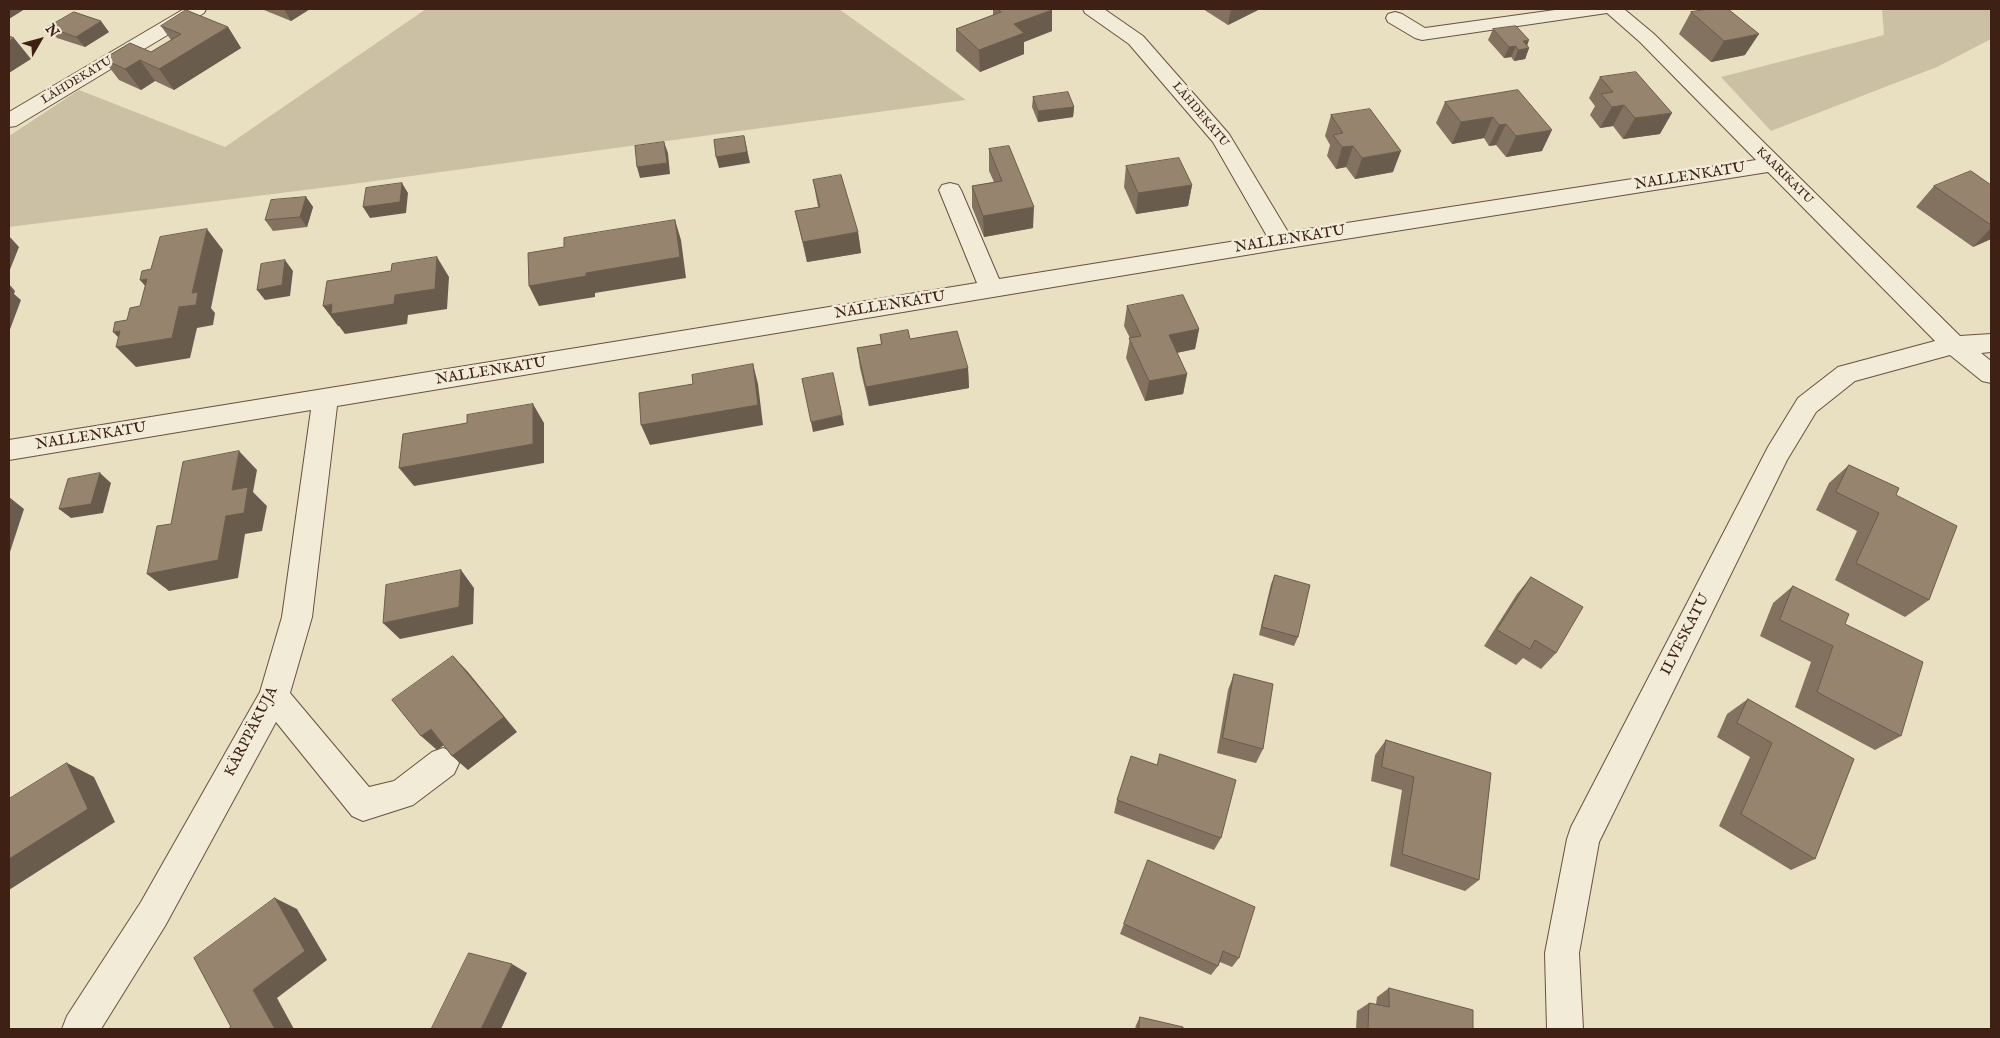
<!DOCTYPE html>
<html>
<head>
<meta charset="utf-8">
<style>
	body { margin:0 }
	#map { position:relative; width:2000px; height:1038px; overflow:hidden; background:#e9e0c2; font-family:"IM FELL English",serif }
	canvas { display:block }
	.frame { position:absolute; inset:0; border:10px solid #3e2114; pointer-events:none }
	.north { position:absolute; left:15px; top:15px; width:50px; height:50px; -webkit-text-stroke:4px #f1ebd7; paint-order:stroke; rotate:52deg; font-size:14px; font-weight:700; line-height:20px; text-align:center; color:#3e2114 }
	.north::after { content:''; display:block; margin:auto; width:18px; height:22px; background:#3e2114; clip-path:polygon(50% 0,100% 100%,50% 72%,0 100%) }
</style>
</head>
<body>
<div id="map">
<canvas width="2000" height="1038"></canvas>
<div class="frame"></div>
<div class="north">N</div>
</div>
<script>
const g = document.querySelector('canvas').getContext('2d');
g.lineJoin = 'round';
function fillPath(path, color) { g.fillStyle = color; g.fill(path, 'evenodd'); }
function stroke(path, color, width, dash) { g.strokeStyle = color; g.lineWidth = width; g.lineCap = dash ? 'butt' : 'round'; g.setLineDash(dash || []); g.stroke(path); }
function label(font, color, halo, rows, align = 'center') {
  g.font = font + ' "IM FELL English",serif'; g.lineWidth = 5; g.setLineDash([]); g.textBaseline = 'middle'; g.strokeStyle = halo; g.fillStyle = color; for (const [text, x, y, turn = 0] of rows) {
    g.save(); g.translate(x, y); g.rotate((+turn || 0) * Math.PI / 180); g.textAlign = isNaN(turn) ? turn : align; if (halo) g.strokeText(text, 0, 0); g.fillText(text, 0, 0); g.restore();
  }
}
const green = new Path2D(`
	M426 9H839L966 100 353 184 9 227V136L79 90 225 147Z
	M1882 9H1991V39L1937 67 1771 131 1721 77 1884 35Z`);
const minor = new Path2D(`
	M184 9H206L204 13 16 126 9 127V112Z
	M1083 9H1104L1143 36 1229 134 1288 232 1756 160 1640 42 1607 13 1422 40 1415 38 1388 22 1386 18 1388 14 1395 12 1402 14 1425 28 1562 9H1624L1654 34 1960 336 1991 334V352L1981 353 1991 361V383L1982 381 1950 355 1855 381 1816 412 1787 460 1599 842 1579 953 1583 1029H1547L1545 953 1567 839 1571 827 1768 447 1798 398 1838 367 1935 341 1768 172 1282 249 337 406 312 617 290 693 369 787 394 781 432 752 443 748 454 752 459 763 454 774 413 805 363 821 352 816 276 722 165 926 101 1029H62L67 1016 141 902 260 692 282 617 311 410 9 460V440L977 283 939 190 942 185 950 183 958 185 961 190 999 279 1267 236 1213 142 1129 44 1085 13Z`);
const wall = new Path2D(`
	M263 9H310L291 21 264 10Z
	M993 9H1052V31L1024 42V54L980 72 956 51V29L993 15Z
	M1203 9H1260L1228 25Z
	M1691 12 1745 55 1711 62 1679 34Z
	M161 26 228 27 241 48 174 90 155 81 141 90 119 80 103 59 151 52 171 40Z
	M48 27 109 32 85 47 57 38Z
	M1493 29 1527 45 1529 48 1525 59 1514 61 1511 57 1504 58 1488 40Z
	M1600 77 1660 134 1623 139 1613 126 1600 128 1590 115 1595 106 1589 98Z
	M1518 90 1542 151 1506 157 1496 145 1489 146 1484 138 1452 144 1436 123 1445 102Z
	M1033 97 1074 107 1073 117 1038 122 1032 107Z
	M1331 115 1393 172 1355 179 1346 167 1336 169 1327 156 1330 145 1325 136Z
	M989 149 1033 228 984 237 972 207V186L994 182 989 171Z
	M1126 166 1192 185 1188 206 1136 214 1124 187Z
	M813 180 858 232 861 253 807 262 795 211 818 207Z
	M1991 185V239L1973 247 1916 207 1934 186Z
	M306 197 313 207 307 227 273 231 265 220Z
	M1127 306 1199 329 1195 349 1177 353 1187 374 1183 394 1145 401 1126 358 1130 338 1124 326Z
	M880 335 910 339 968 368 969 388 869 406 860 368 857 348 881 344Z
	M1849 465 1896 495 1929 600 1905 617 1835 580 1857 531 1816 510 1829 483Z
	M1275 575 1298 637 1294 646 1259 635 1271 584Z
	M1531 577 1556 653 1541 669 1523 658 1516 665 1484 646 1517 594Z
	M1793 586 1845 624 1901 736 1875 750 1795 707 1811 662 1760 636 1773 603Z
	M1234 674 1263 749 1256 763 1217 753 1228 690Z
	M1748 699 1854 759 1815 859 1791 870 1719 826 1750 757 1717 737 1727 714Z
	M1386 740 1491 773 1479 880 1465 891 1390 866 1402 790 1371 781 1375 755Z
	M1157 765 1221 838 1214 850 1114 813 1117 800Z
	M1148 860 1239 958 1232 967 1220 962 1218 966 1211 975 1120 934Z
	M1389 988 1473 1029H1356L1357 1011 1369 1003 1376 1004 1377 997Z
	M1140 1017 1183 1029H1135L1136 1025Z`);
const shadedWall = new Path2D(`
	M9 9H25L9 19Z
	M284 9H310L291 21Z
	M1231 9H1260L1228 25Z
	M1052 10V31L1024 42V54L980 72 979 50 1014 24Z
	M101 21 109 32 85 47 76 37Z
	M228 27 241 48 174 90 159 69Z
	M1759 34 1745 55 1711 62 1724 41Z
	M14 38 31 59 9 73V41Z
	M1529 40 1526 49 1529 48 1525 59 1514 61 1518 50 1523 41Z
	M1516 46 1511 57 1504 58 1509 47Z
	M140 60 155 81 141 90 125 69Z
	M1624 105 1613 126 1600 128 1612 107Z
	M1074 107 1073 117 1038 122V111Z
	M1672 113 1660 134 1623 139 1635 118Z
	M1493 117 1484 138 1452 144 1461 122Z
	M1506 124 1496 145 1489 146 1499 125Z
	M1552 130 1542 151 1506 157 1516 136Z
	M744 136 750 163 719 168 716 157Z
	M664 142 668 153 670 174 640 178 637 167Z
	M1353 146 1346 167 1336 169 1342 147Z
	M1401 151 1393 172 1355 179 1362 158Z
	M402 183 408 193 406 213 370 218 363 207Z
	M1192 185 1188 206 1136 214 1138 193Z
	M306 197 313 207 307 227 300 217Z
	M1034 207 1033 228 984 237 983 216Z
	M675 220 681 240 686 278 595 293V297L539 306 529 286 586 273Z
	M1991 228V239L1973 247Z
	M207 229 223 250 211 308 215 313 213 325 197 328 190 358 136 367 116 347 126 345 113 332 179 307 192 293Z
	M858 232 861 253 807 262 803 242Z
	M9 236 19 247 9 272Z
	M437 257 449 277 447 309 408 315 407 324 345 334 339 326H338L323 306 395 295Z
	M285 260 293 271 290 296 265 300 257 290Z
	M147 279 158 301 140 280Z
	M9 284 15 291 14 294 21 300 9 332Z
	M1199 329 1195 349 1165 355 1169 335Z
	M753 364 758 384 763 425 650 445 641 425Z
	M968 368 969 388 869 406 866 387Z
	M1187 374 1183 394 1145 401 1149 381Z
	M533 404 544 423V463L414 486 399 468Z
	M842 415 844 425 813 432 811 422Z
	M239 451 257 470 253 492 267 506 262 531 245 534 238 578 169 591 147 574 226 516 232 490Z
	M100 473 111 483 103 513 71 518 59 509Z
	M9 497 24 509 9 555Z
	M461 570 474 588 473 624 400 639 383 623Z
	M453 656 468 672 517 732 468 770 452 756Z
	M431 729 447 743 437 750 421 736Z
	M67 763 94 777 115 822 9 890V859Z
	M275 898 297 909 327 960 277 998 294 1029H275L253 990Z
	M512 964 527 973 501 1029H481Z`);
const building = new Path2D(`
	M997 9H1052V10L1014 24 1024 33 979 50 956 29 1001 12Z
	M1709 9H1728L1759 34 1724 41 1691 12Z
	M186 10 228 27 159 69 140 60 125 69 103 59 130 43 151 52 181 34 161 26Z
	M74 12 101 21 76 37 48 27Z
	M1516 26 1529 40 1523 41 1529 48 1518 50 1516 46 1509 47 1493 29Z
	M9 36 14 38 9 41Z
	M1636 72 1672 113 1635 118 1624 105 1612 107 1601 94 1613 92 1600 77Z
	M1518 90 1552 130 1516 136 1506 124 1499 125 1493 117 1461 122 1445 102Z
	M1068 92 1074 107 1038 111 1033 97Z
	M1370 109 1401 151 1362 158 1353 146 1342 147 1333 135 1343 133 1331 115Z
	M744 136 747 152 716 157 714 140Z
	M664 142 667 163 637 167 635 146Z
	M1009 146 1034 207 983 216 972 186 1002 181 989 149Z
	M1179 158 1192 185 1138 193 1126 166Z
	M1971 171 1991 185V225L1934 186Z
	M841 175 858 232 803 242 795 211 820 207 813 180Z
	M402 183 400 202 363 207 366 188Z
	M306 197 300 217 265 220 271 200Z
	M675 220 680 257 586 273V276L529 286 528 253 564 247V238Z
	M207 229 192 293 198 292 196 305 179 307 172 338 116 347 120 331 113 332 115 322 127 320 130 308 140 306 147 279 140 280 142 271 151 269 160 237Z
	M437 257 435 289 395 295 394 304 331 314 332 304 323 306 327 281 391 271 392 264Z
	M285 260 282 285 257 290 261 264Z
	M1183 295 1199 329 1169 335 1187 374 1149 381 1129 338 1141 336 1127 306Z
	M908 330 910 339 957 331 968 368 866 387 857 348 882 344 880 335Z
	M753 364 758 405 641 425 639 393 693 384 692 375Z
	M833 373 842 415 811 422 802 379Z
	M533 404V444L399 468 403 434 467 423V415Z
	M239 451 232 490 248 487 244 513 226 516 218 560 147 574 157 526 171 524 183 462Z
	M1849 465 1899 488 1896 495 1957 526 1929 600 1856 563 1879 513 1836 492Z
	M100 473 91 504 59 509 68 479Z
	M461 570 459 607 383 623 386 585Z
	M1275 575 1310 585 1298 637 1262 627Z
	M1531 577 1583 607 1556 653 1535 640 1530 649 1497 630Z
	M1793 586 1849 614 1845 624 1923 662 1901 736 1817 692 1833 646 1780 620Z
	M453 656 504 717 452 756 431 729 421 736 392 700Z
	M1234 674 1273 684 1263 749 1223 738Z
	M1748 699 1854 759 1815 859 1741 814 1772 743 1737 723Z
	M1386 740 1491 773 1479 880 1402 854 1414 777 1382 767Z
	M1160 754 1236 780 1221 838 1117 800 1131 756 1157 765Z
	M67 763 88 809 9 859V799Z
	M1148 860 1255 907 1239 958 1223 951 1218 966 1124 924Z
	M275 898 305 951 253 990 275 1029H228L231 1027 194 958Z
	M469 953 512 964 481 1029H436L432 1028Z
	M1389 988 1473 1010V1029H1368L1369 1003 1389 1007Z
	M1140 1017 1183 1027V1029H1139Z`);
const farStreetnames = [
	["LÄHDEKATU",77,81,-31],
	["LÄHDEKATU",1200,115,50],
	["KAARIKATU",1784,176,45]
];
const streetNames = [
	["NALLENKATU",1690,177,-9],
	["NALLENKATU",1290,240,-9],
	["NALLENKATU",890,306,-9],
	["NALLENKATU",491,372,-9],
	["NALLENKATU",91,437,-9],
	["ILVESKATU",1686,635,-63],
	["KÄRPPÄKUJA",252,732,-63]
];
fillPath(green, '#ccc0a4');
stroke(minor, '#695140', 2);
fillPath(minor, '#f1ebd7');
fillPath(wall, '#82725f');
fillPath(shadedWall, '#6a5c4d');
fillPath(building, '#97846e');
stroke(building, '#6a5c4d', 1);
label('12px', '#3e2114', '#f1ebd7', farStreetnames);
label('15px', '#3e2114', '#f1ebd7', streetNames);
</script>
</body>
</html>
